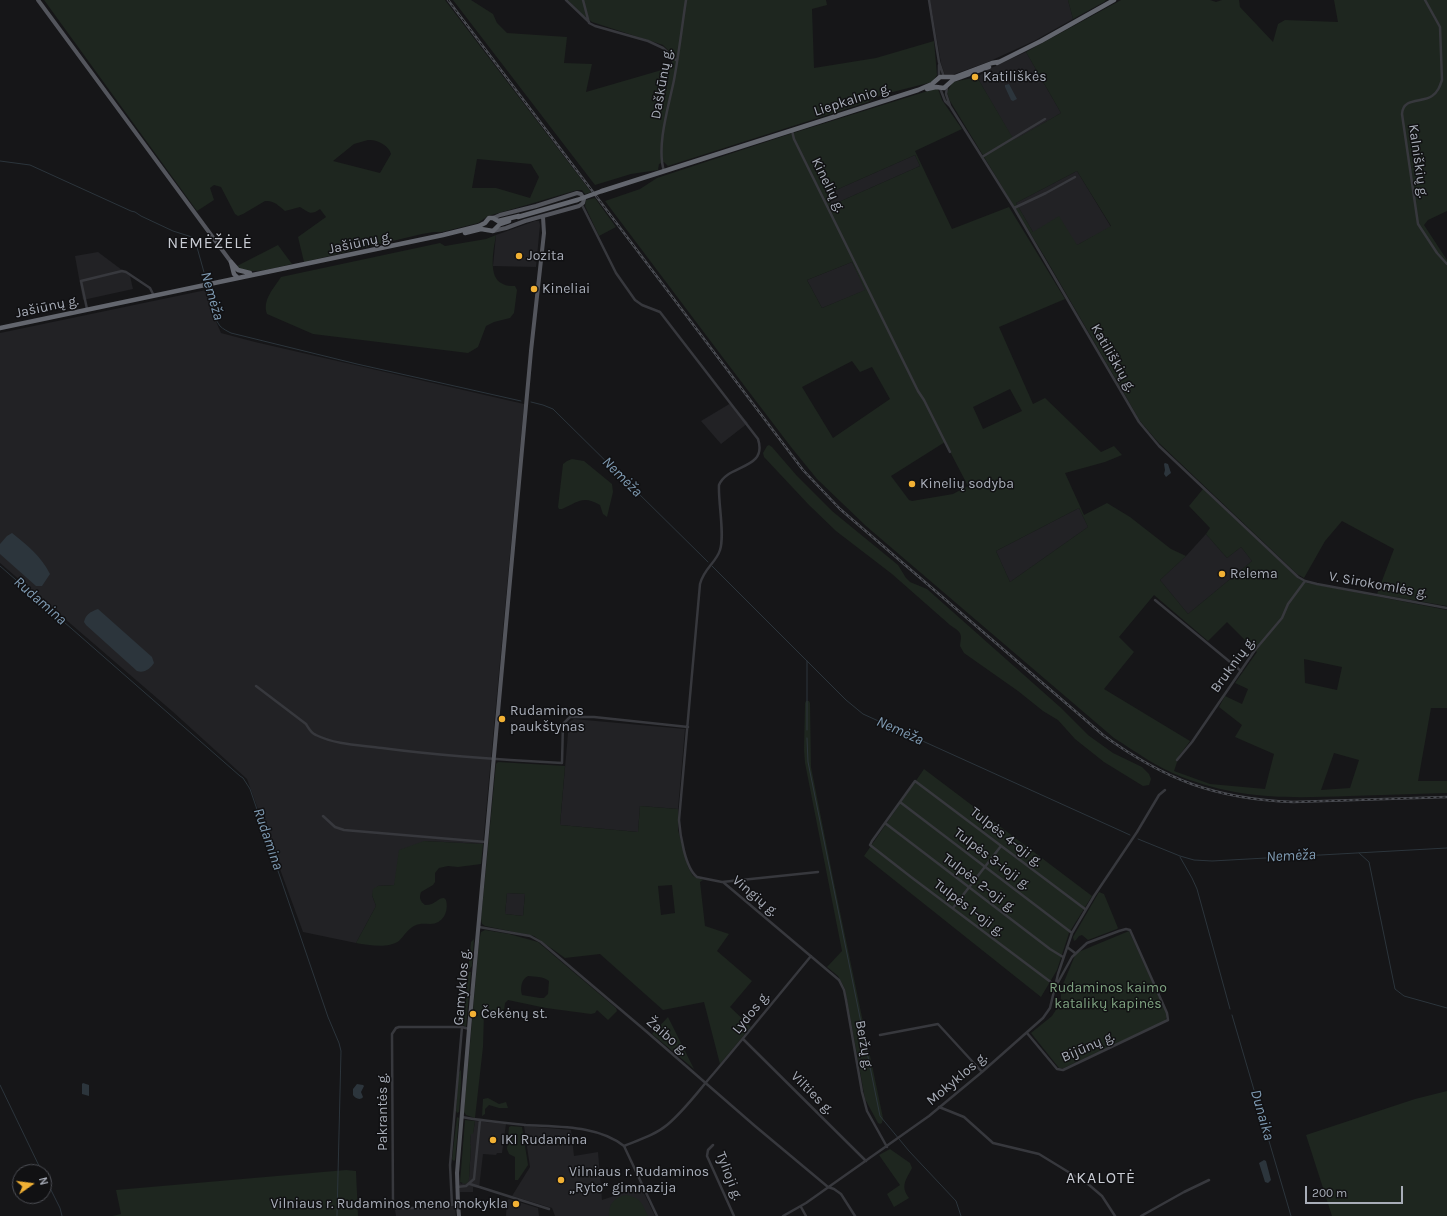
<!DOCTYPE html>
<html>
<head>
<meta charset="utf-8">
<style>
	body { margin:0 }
	#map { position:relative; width:1447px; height:1216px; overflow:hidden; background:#161618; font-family:Karla,sans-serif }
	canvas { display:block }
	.north { position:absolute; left:12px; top:1164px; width:40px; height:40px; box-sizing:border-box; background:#111113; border:1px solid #4d4f55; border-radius:50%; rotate:76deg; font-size:11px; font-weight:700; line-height:16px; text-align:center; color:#a8adb8 }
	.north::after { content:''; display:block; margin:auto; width:14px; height:18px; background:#f2b134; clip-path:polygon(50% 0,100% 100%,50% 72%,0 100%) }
	.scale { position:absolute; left:1305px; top:1186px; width:98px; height:18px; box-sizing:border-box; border:2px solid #a8adb8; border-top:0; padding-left:5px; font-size:12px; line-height:14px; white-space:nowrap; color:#a8adb8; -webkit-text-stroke:3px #111113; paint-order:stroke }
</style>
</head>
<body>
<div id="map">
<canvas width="1447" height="1216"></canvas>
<div class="north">N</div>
<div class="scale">200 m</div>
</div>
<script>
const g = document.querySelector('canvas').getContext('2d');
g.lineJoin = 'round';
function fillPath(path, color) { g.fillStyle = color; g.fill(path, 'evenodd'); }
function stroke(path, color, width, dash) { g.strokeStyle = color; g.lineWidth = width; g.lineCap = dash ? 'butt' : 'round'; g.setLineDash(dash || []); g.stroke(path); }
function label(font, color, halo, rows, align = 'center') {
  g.font = font + ' Karla,sans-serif'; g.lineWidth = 3; g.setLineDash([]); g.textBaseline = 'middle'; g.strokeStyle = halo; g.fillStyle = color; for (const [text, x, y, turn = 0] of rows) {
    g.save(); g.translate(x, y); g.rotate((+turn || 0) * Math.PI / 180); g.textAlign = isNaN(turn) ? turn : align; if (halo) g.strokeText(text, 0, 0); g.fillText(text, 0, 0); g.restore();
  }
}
const built = new Path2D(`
	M930 0H1068L1073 19 1034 41 988 62 952 75H945L941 63Z
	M1026 52 1061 113 1014 141 977 77 989 69Z
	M915 155 920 166 832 205 827 194Z
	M1077 171 1111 227 1077 245 1033 232 1016 203Z
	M535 221H539L540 225 536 267 493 266 496 235Z
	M98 252 130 276 133 289 83 300 75 256Z
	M852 262 866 290 822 308 807 280Z
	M206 290 212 312 221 333 255 342 524 404 483 844 424 841 394 885 378 886 372 895 376 906 356 943 303 932 247 779 172 711 0 563V333Z
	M731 403 748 423 721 444 701 421Z
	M1079 508 1088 527 1010 582 996 551Z
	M1206 534 1227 558 1241 547 1252 561 1188 614 1160 580 1186 556Z
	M574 719 685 729 678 809 640 806 638 832 560 825 569 722Z
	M507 893 525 894 523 916 505 914Z
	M475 1121 506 1124 502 1153H497L496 1155 483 1154 479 1188 473 1187V1192H460V1182L461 1184 469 1178 471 1146 470 1144 471 1133H473Z
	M524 1126 571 1130 574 1156 598 1152 602 1200 641 1187 655 1216H555L552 1208 512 1196 530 1167Z
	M509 1199 538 1208 539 1216H506L507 1201Z
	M455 1206 456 1216H396L395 1210Z`);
const green = new Path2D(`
	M44 0H445L591 192 585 194 582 190H577L530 204 488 216 478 223 442 232H434L422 234 304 262 298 237 326 217 320 209C310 216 309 212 300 207L285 211C279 206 274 200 265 201L243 214 238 216 235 214 221 187 214 185 210 188 214 200 197 211ZM368 140C376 139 389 145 391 154L380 173 333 161 354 144ZM477 159 531 164 539 177 530 198 496 188H472Z
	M453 0H471L493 14 497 23 507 33 567 37 564 63 592 64 586 92 672 67V54L663 45 592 22 584 16 568 0H826L827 5 812 9 814 68 876 58 934 41 937 75 932 82 881 95 868 102 671 165 668 166 664 162 659 164 658 170 631 174 595 185Z
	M1068 0H1106L1104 2 1073 19Z
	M1121 0H1210L1216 2 1222 0H1239L1240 7 1273 42 1278 24 1285 20 1338 22 1334 0H1447V211L1428 220 1424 225 1447 260V606L1377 594 1394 549 1342 521 1325 541 1304 578 1297 574 1158 442 1140 421 1046 259 950 101 947 92 953 82 977 77 1014 140 1061 113 1026 52ZM1077 171 1111 226 1077 245 1059 216 1033 232 1016 203Z
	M934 89H938L942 100 962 129 915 151 952 229 1009 207 1065 299 999 327 1033 404 1045 398 1101 452 1114 446 1122 455 1105 462 1065 473 1084 515 1107 503 1130 517 1171 549 1186 556 1160 580 1188 614 1252 561 1241 547 1227 558 1206 534 1210 528 1189 506 1203 489 1299 579 1307 583 1334 588 1447 610V708H1431L1418 781H1447V793C1415 794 1382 795 1350 796 1289 798 1241 800 1182 777 1158 768 1136 752 1114 738L866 526 817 479 791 447 724 359 605 201 640 189 657 178 787 135ZM915 155 920 166 832 205 827 194ZM852 262 865 290 822 308 807 280ZM852 361 860 372 872 367 890 399 833 438 802 387ZM1010 389 1022 411 983 429 973 407ZM945 442 968 486 953 494 912 501 909 500 891 476ZM1079 508 1088 527 1010 582 996 551ZM1154 595 1208 641 1227 622 1257 652 1235 683 1248 689 1242 704 1225 696 1219 707 1242 725 1235 737 1274 754 1265 789 1210 784 1174 771 1179 756 1190 741 1104 689 1134 652 1119 637ZM1304 659 1342 667 1337 690 1305 683ZM1334 753 1359 760 1350 788 1321 790Z
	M595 198 616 227 599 236 585 206 586 200Z
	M496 235C494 248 487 278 503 284 506 286 511 286 515 286L517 290 514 313 510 318 494 322 486 326 478 347 468 353 313 334 267 314C262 300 274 288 281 277L440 243 445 246 486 239Z
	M278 245 292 264C277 267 248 277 237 266Z
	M769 445 772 447 797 476 832 511 898 565 906 578 910 582 927 589 1060 707 1088 735 1113 753 1142 767 1149 774 1151 779 1149 785 1143 786 1104 762 1075 739 1058 720 1043 711 1018 691 964 653 960 646C962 633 962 633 950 625L892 574 836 531 809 505 764 457 763 453 767 446Z
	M572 459 584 461 612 484 613 492 607 517 603 514 600 505C583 495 578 502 562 509H559L558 507 563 464 567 461Z
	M806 701H809L810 703 811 767 833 878 883 1118 882 1123 880 1124 878 1123 865 1099 845 989 838 976 827 967 842 951 805 763 804 750 805 703Z
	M498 762 565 766 560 825 638 832 640 806 678 809V830L688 867 693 876 703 880 700 882 705 926 729 934 717 951 752 981 730 1007 751 1027 720 1064 704 1002 663 1010 600 954 565 958 534 936 485 926 482 924 481 919 496 764ZM672 885 675 913 661 915 658 886ZM507 893 525 894 523 916 505 914Z
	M924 769 1092 896 1069 933 1057 970 1041 997 864 856Z
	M424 841 483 844 481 864 458 867 448 866 439 868 435 873V882L433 885 421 892C419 898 420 901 425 905 436 905 437 898 444 898L446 900C449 912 443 924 430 924 424 924 420 923 414 926 408 929 404 936 399 941 387 949 369 945 356 943L376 906 372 895 373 889 378 886 394 885 399 850Z
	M1099 892 1104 894 1118 928 1117 929 1088 940 1082 935 1079 936 1076 940 1074 941 1073 937Z
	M485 930 509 934 538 942 616 1008 617 1011 608 1020 597 1010 595 1013 591 1014 546 1008 508 1000 505 1003 504 1011 499 1014 484 1013 483 1047 475 1118 466 1115 464 1112 479 942 481 932ZM528 976C535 977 543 976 549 981L548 994 544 998H540L522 995C520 989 521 979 528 976Z
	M1129 931 1167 1015 1165 1021 1064 1068H1059L1031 1033 1052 1016 1059 1005 1061 1000V989L1076 953Z
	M474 939 472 966 468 971 471 942Z
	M468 972H471L466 1027 463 1025Z
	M668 1017 694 1069 652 1034Z
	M461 1070V1084L459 1112 457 1113 456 1111 458 1073Z
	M1447 1091V1216H1332L1306 1135 1415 1099Z
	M488 1098 499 1104 506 1102 508 1108H499L489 1105 485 1109V1114L482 1116 483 1099Z
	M457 1117 459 1118 455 1160 454 1161 452 1159Z
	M465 1120 475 1121 473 1134H471L470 1144 471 1146 469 1178 468 1182 465 1184 460 1182Z
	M511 1126 522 1127 528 1165 518 1180H515V1157L509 1154 507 1149 509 1127Z
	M890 1149 910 1163 912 1168C906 1180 900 1186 909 1198L894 1207 887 1194 900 1185 879 1155Z
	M346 1170 356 1171 358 1216H112L121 1214 116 1190Z
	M626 1195C641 1198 642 1203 648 1216H609C608 1204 615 1197 626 1195Z`);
const water = new Path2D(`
	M1009 84 1017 99 1013 101 1011 100 1005 87V85Z
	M1165 463 1168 464 1171 473 1166 477 1164 474 1165 470 1164 464Z
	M12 533C27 545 41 556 50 574L42 586H36L0 554V544L7 536Z
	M98 609 152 657 154 663C151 668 144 674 137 671L86 625 84 622C86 614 90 612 98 609Z
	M83 1083 89 1085V1096L82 1094V1084Z
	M357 1084 363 1085 364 1086 361 1092 363 1097C360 1101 355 1098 353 1095V1089Z
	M1264 1160 1266 1161 1271 1180 1268 1183 1265 1182 1259 1163Z`);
const stream = new Path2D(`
	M0 161 30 165 131 211 135 212 141 216 173 231 192 237 195 240 207 283
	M207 286C210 298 212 316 220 326 223 329 227 331 231 333L357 364 521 401
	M531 402 543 405 553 409 708 562
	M0 566 240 776 243 778 250 789 328 1017 339 1043 341 1051 337 1216
	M712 566 846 700 863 714 1130 835
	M807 661V730
	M807 738 808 762 880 1116 909 1151 956 1201 961 1216
	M1138 839 1180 856 1194 860 1212 861 1447 848
	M1359 853 1369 862 1395 989 1404 996 1447 1008
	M1180 857 1192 878 1197 889 1230 1009
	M1232 1015 1291 1216
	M0 1085 42 1172
	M44 1176 60 1208 62 1216`);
const street = new Path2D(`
	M566 0 589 22
	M583 0 589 23 595 26 648 41 663 48 676 60
	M929 0 939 62 944 77
	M1425 0 1440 27 1442 80C1440 86 1438 92 1432 96 1422 103 1403 97 1402 114L1418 224 1437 253 1447 264
	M939 65V78
	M947 87 946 94 950 106 1014 208 1139 422 1159 446 1298 577 1305 581 1317 584 1447 608
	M940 88 945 101 950 106
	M792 131 794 139 918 391 924 400 950 452
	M982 157 1045 119
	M664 171C656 146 669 105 674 80 679 53 682 26 686 0
	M582 205 616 273 635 300 642 305 660 312 758 439C768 470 727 464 719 485 718 502 725 535 720 550 716 563 704 568 700 584L679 820C680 834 685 868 697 877L722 882 818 872
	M1014 208 1046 193 1075 177
	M87 309 81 281 122 271 126 272 150 288 154 296
	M1155 600 1241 671
	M256 686 306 724C309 729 311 733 316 735 336 745 361 745 382 748 442 756 502 760 562 763L563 724 570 717H594L688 727
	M1177 760 1192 742 1255 650 1282 618 1288 604 1305 581
	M900 802 1072 933
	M323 816 335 827 344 830 486 842
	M885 823 1050 949 1063 957
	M723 882 839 980 844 990 846 1000 862 1092 867 1111 887 1147
	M953 908 1001 846
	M479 927 530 936 541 942 647 1032 755 1126 828 1187 834 1189 841 1194 855 1216
	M1067 947 1075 953
	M1027 1033 1057 1069 1063 1070 1168 1020 1167 1013 1130 930 1126 929 1119 931 1087 943 1072 957 1056 986 911 877 870 845 872 841 915 781 1085 909
	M880 1035 938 1024 982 1072
	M743 1039 866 1161
	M939 1107 964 1117 993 1143 1039 1154 1088 1184 1102 1196 1115 1216
	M462 1117C483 1121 505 1123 526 1125 558 1127 598 1125 624 1146
	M713 1145 708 1150 707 1156 734 1216
	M470 1184 549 1209
	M457 1187 466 1186 474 1179 480 1120
	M458 1204 424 1208H397L394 1207 393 1203 392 1034 396 1028 399 1027H462L469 1029
	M452 1205 450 1165 462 1027
	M801 1207 806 1216
	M657 1216 624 1146C639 1140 655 1135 667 1125 685 1110 699 1090 714 1073 747 1034 779 995 811 956
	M783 1216 806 1203 929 1116 982 1072 1043 1018 1050 1008 1058 974 1072 933 1094 896 1137 832 1159 795 1165 790
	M1141 1216 1184 1192 1209 1180`);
const primary = new Path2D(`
	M38 0 231 262
	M493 218 500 215 536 206 577 193 581 194 584 199 583 203 579 206 525 221 506 228 493 231
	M459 1216 458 1204 457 1173 469 1029 531 351 544 233 543 217`);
const highway = new Path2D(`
	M997 63 1041 41 1114 0
	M927 89 936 87 944 88 953 80 989 67
	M602 191 918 90 932 84 940 77H955L992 63 998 62
	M518 217 577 200
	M465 233 481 229 493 231 500 224 509 221
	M231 262 238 270 250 273
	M231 262 234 274 238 278
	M0 328 443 235 479 226 485 223 489 218H493L498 221 519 216`);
const rail = new Path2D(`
	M448 0 803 470 840 509 1103 735C1165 780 1216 799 1293 802L1447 797`);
const highwayBridge = new Path2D(`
	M577 200 602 191`);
const markers = [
	[975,77,4,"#f2b134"],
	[519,256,4,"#f2b134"],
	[534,289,4,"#f2b134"],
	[912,484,4,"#f2b134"],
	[1222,574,4,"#f2b134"],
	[502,719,4,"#f2b134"],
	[473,1014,4,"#f2b134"],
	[493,1140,4,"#f2b134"],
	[561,1180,4,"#f2b134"],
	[516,1204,4,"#f2b134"]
];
const poiNames = [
	["Katiliškės",983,77],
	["Jozita",527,256],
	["Kineliai",542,289],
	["Kinelių sodyba",920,484],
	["Relema",1230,574],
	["Rudaminos",510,711],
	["paukštynas",510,727],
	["Čekėnų st.",481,1014],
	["IKI Rudamina",501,1140],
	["Vilniaus r. Rudaminos",569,1172],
	["„Ryto“ gimnazija",569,1188],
	["Vilniaus r. Rudaminos meno mokykla",508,1204,"right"]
];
const streetNames = [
	["Daškūnų g.",662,84,-80],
	["Liepkalnio g.",852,100,-18],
	["Kalniškių g.",1418,161,82],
	["Kinelių g.",828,185,64],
	["Jašiūnų g.",360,243,-12],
	["Jašiūnų g.",47,307,-12],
	["Katiliškių g.",1113,358,60],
	["V. Sirokomlės g.",1378,585,10],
	["Bruknių g.",1233,665,-54],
	["Tulpės 4-oji g.",1006,837,38],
	["Tulpės 3-ioji g.",992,859,37],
	["Tulpės 2-oji g.",979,883,37],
	["Vingių g.",755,896,40],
	["Tulpės 1-oji g.",969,908,37],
	["Gamyklos g.",462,987,-85],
	["Lydos g.",751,1013,-51],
	["Žaibo g.",667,1036,41],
	["Beržų g.",864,1045,80],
	["Bijūnų g.",1088,1047,-24],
	["Mokyklos g.",957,1079,-40],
	["Vilties g.",812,1093,45],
	["Pakrantės g.",383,1112,-90],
	["Tylioji g.",729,1176,69]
];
const parkNames = [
	["Rudaminos kaimo",1108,988],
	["katalikų kapinės",1108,1004]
];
const waterNames = [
	["Nemėža",212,296,74],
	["Nemėža",622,477,45],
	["Rudamina",40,601,41],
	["Nemėža",900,731,24],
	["Rudamina",268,839,71],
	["Nemėža",1291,856,-3],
	["Dunaika",1262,1115,74]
];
const quarterNames = [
	["NEMĖŽĖLĖ",210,243],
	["AKALOTĖ",1101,1178]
];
fillPath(built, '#222225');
fillPath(green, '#1e261f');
fillPath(water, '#2c353c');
stroke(stream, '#2c353c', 1);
stroke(street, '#37383d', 2.5);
stroke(primary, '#53555c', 4);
stroke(highway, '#63666e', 4.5);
stroke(rail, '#4a4c52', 2.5);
stroke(rail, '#111113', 1, [3]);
stroke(highwayBridge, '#63666e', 4.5);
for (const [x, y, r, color] of markers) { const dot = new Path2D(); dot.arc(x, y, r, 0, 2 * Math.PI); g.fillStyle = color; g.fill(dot); stroke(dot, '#111113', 1.5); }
label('14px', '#a8adb8', '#111113', poiNames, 'left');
label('14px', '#a8adb8', '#111113', streetNames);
label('14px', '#7fa381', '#111113', parkNames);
label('italic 15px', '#7f9bb3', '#111113', waterNames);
g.letterSpacing = '1px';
label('16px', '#c9ccd4', '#111113', quarterNames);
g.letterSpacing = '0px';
</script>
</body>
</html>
